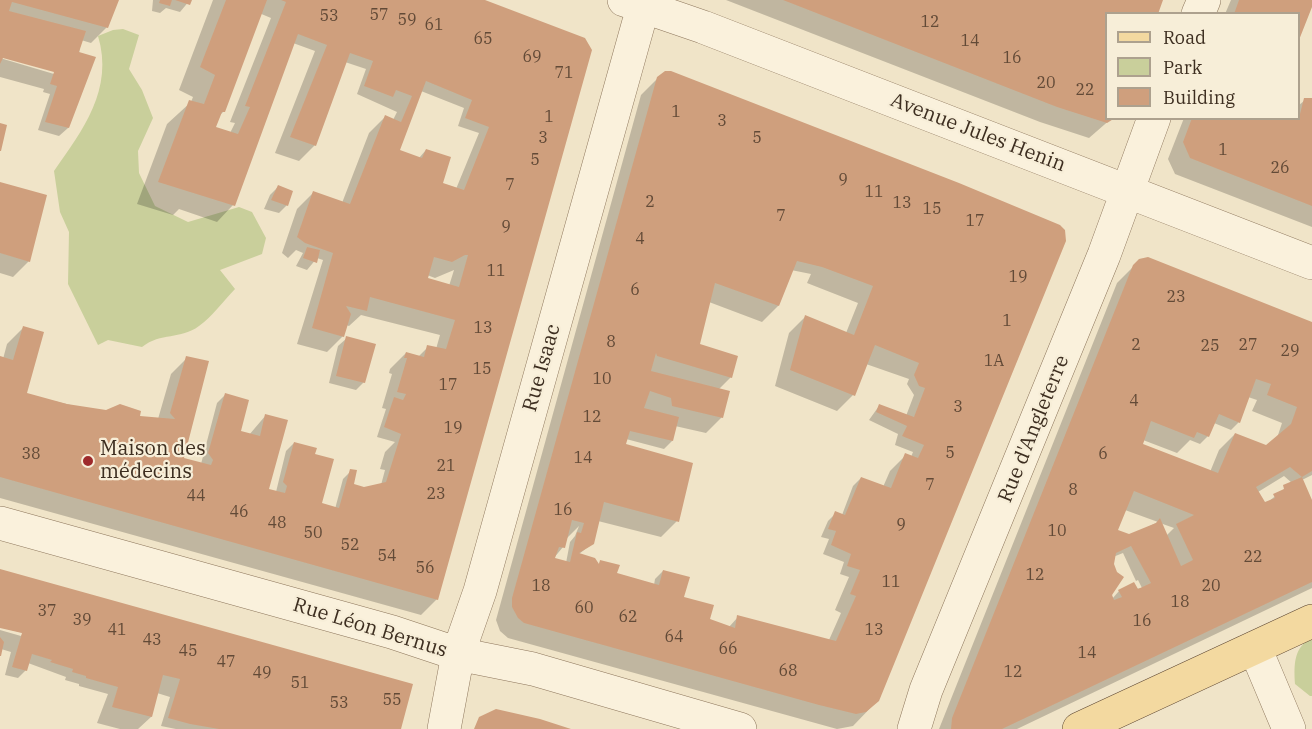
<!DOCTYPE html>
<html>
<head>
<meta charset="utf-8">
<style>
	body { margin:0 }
	#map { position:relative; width:1312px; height:729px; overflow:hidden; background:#f0e4c8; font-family:"IBM Plex Serif",serif }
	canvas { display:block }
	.legend { position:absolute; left:1105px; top:12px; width:195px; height:108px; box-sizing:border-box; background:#f7eed8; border:2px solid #ada18e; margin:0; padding:8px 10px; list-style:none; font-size:18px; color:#3d2e20 }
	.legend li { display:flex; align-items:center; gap:12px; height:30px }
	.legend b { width:30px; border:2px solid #ada18e }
</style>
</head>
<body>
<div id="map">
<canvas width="1312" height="729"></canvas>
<ul class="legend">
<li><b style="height:8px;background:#f3d9a0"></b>Road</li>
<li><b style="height:16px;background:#c9cf9b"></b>Park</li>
<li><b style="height:16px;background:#cf9f7d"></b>Building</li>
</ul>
</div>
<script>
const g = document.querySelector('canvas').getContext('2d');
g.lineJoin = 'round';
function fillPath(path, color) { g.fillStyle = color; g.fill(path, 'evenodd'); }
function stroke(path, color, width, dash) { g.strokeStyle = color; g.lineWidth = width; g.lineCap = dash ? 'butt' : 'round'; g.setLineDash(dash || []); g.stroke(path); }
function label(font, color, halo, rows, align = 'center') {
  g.font = font + ' "IBM Plex Serif",serif'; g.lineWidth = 4.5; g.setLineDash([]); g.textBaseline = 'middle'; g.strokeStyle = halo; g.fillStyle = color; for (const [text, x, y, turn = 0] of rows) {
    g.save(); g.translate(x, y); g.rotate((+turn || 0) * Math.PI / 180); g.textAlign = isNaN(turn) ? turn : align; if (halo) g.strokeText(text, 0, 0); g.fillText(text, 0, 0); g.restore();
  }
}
const green = new Path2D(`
	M123 29 139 35 129 69 142 90 153 118 138 151 139 173 155 206 188 222 239 207 252 212 266 238 262 254 220 270 235 289C224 300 212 317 199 326 180 340 161 332 142 347L108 340 98 345 68 284 69 232 60 212 54 171C83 130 114 89 98 36L113 30Z
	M1312 638V696H1310L1295 684C1294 666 1293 647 1312 638Z`);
const shadow = new Path2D(`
	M0 0H117L107 27 91 43 81 40 68 128 59 136 38 130 50 94 43 92 44 89 0 77V58L54 74 57 71 0 55Z
	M153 0H190L180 12 166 8 160 13 152 11Z
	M213 0H483L584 39 437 599 421 615 0 498V358L3 359 7 344 23 328 25 394 137 421 158 419 171 374 187 358 182 459 201 464 217 403 225 395 239 432 249 435 266 415 268 490 276 492 286 451 294 443 313 455 320 504 335 509 343 479 351 471 352 485 363 488 381 485 385 470 380 469 385 452 395 442 377 437 386 409 382 408 392 374 389 373 390 369 406 353 418 357 428 347 436 349 440 335 361 315 349 326 346 325 343 336 327 352 297 344 323 260 317 258 307 270 296 266 303 253 296 250 288 258 282 253 297 209 313 193 342 203 369 133 385 117 393 120 397 112 357 94 366 69 345 62 315 145 299 161 275 153 315 51 293 43 233 205 217 222 179 209 173 215 137 204 167 124 191 102 193 97 179 90ZM259 13 271 18 230 122 235 123 230 133 214 128 218 117 224 111ZM421 91 464 108 458 126 479 133 456 189 440 184 426 150 419 158 398 151ZM454 270 449 286 426 279 427 275 435 278Z
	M726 0H1162L1106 14V118H1112L1089 138 1040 122Z
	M1231 0H1312V1L1298 32V14H1225Z
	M658 78 1059 226 878 700 853 726 837 729 508 638 500 631 496 620 641 95ZM791 270 811 274 807 283 858 303 846 333 805 317 789 333 775 386 837 411 853 395 866 364 909 379 907 384 914 395 906 416 879 406 869 420 898 434 895 445 913 452 911 457 906 455 890 471 883 487 861 478 853 486 842 515 836 513 828 521 821 537 829 539 823 554 844 562 840 574 849 577 835 610 841 613 829 640 738 617 729 627 708 620 683 598 663 571 655 579 654 585 616 574 600 562 598 565 579 554 593 543 598 521 661 537 677 521 624 445 626 439 664 449 672 441 675 426 706 433 722 417 718 390 731 377 698 345 709 302 762 322 778 306ZM579 526 575 536 570 542 566 563 553 559 563 547 566 539Z
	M1305 100H1312V227L1175 174 1168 159 1184 118H1298V106Z
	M0 184 29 261 13 277 0 273Z
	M278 187 287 205 279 213 264 209 270 195Z
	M1134 266 1312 323V475L1302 480 1312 502V588L1017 729H939L1117 283ZM1248 397 1257 400 1252 411 1282 423 1277 438 1266 447 1235 434 1219 450 1210 472 1142 445 1143 440 1177 453 1190 440 1200 444 1208 436 1214 423 1231 430 1239 422ZM1284 476 1292 483 1264 505 1258 492ZM1125 510 1158 522 1129 536 1116 531ZM1160 523 1174 528 1166 536ZM1123 553 1136 581 1138 580 1142 588 1119 591 1112 599 1113 557Z
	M347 338 364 382 356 390 329 383 338 346Z
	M0 570 399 729H176L161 726 170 697 157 693 151 717 138 729H120L97 723 108 694 79 686V684L65 680 66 677 28 663 26 670 18 678 5 675 11 652 1 649 0 653V630L21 636 23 633 0 627Z`);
const building = new Path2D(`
	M0 0H119L108 28 12 2 9 11 86 31 79 52 96 57 69 128 45 122 57 86 50 84 54 72 3 58 0 64Z
	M160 0H172L170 6 159 3Z
	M175 0H192L190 5Z
	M226 0H267L225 112H222L216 127 238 134 250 107 245 106 286 2 281 0H485L585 38 592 50 438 600 0 477V356L13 360 23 326 44 332 27 393 67 404 106 410 120 404 141 411 140 416 175 419 170 413 186 356 209 361 184 458 211 465 213 460 208 453 225 393 249 400 241 431 260 436 265 414 288 420 269 489 285 493 287 486 283 482 294 442 317 448 315 454 334 459 322 503 339 508 350 469 357 470 354 484 364 487 386 482 401 434 384 427 394 397 403 400 406 394 397 392 407 358H404L406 352 424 357 427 345 446 349 455 320 370 297 367 311 346 306 351 314 344 337 312 328 333 253 305 243 297 237 313 191 350 204 385 115 401 122 412 96 396 90 393 97 364 86 373 61 350 53 316 146 290 137 327 45 298 34 235 206 158 182 189 100 204 104 215 75 200 67ZM426 81 472 100 465 118 489 127 464 190 443 183 451 157 426 149 422 158 400 150ZM465 255H468L459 287 428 278 434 257 452 262Z
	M783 0H1163L1158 14H1106V118H1115L1107 123 1057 107Z
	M1239 0H1312V7L1299 40V14H1234Z
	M665 71H671L959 183 1060 225 1065 230 1066 241 879 701 866 712 856 714 819 705 524 623 518 618 512 607V598L657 77ZM797 261 822 267 873 286 854 335 805 315 790 370 855 396 875 345 919 363 914 375 919 386 925 388 914 417 879 404 876 412 907 426 902 436 924 445 918 458 905 453 891 488 861 477 845 515 835 511 828 529 836 531 831 545 851 554 847 566 860 570 850 594 856 596 836 641 737 615 735 628 710 619 714 605 684 597 690 577 663 570 659 585 617 573 620 565 600 560 599 564 595 558 579 553 594 544 604 502 679 522 693 463 626 444 630 431 673 441 679 417 644 408 650 391 671 398 672 406 723 418 730 391 651 371 656 353 657 356 732 378 738 356 700 344 715 283 779 306ZM572 520 584 523 581 533 577 532 570 562 555 558 559 547 565 548Z
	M1304 98H1312V206L1190 158 1183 142 1192 118H1299Z
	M0 123 7 125 1 151H0Z
	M0 182 47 195 30 262 0 253Z
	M278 185 293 191 288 206 271 200Z
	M307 247 320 250 317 263 303 258Z
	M1148 257 1312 322V471L1302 477 1312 500V582L1002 729H951L952 718 1133 265 1139 259ZM1256 379 1271 384 1267 395 1297 407 1291 424 1266 445 1235 433 1218 473 1143 444 1151 421 1194 438 1197 432 1209 437 1219 414 1240 423ZM1290 467 1302 477 1283 485 1284 489 1273 494 1275 498 1265 502 1256 487ZM1134 491 1194 515 1176 524 1193 560 1181 566 1160 518 1156 523 1129 534 1118 530ZM1131 546 1151 583 1138 589 1134 582 1118 590 1122 597 1114 600 1112 595 1124 577 1117 572 1114 564 1116 553Z
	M346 336 376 344 365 383 336 376Z
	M0 569 413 684 401 729H219L190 724 168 718 180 679 163 675 152 717 112 707 118 687 86 678V676L72 672 73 669 50 662 52 660 32 654 27 671 12 667 22 633 0 628Z
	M0 637 4 642 1 656H0Z
	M496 709 540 719 571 729H474L479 717Z`);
const minor = new Path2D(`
	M624 0 703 27 1312 263
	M1198 14 1204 0
	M0 523 392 632 458 654 533 669 740 729
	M1255 648 1289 729
	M444 729 458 654 480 591 645 0
	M914 729 926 690 1104 255 1154 118`);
const major = new Path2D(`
	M1079 729 1312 621`);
const markers = [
	[88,461,6,"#9e2a2b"]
];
const numberNames = [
	["57",379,15],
	["53",329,16],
	["59",407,20],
	["12",930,22],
	["61",434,25],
	["65",483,39],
	["14",970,41],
	["69",532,57],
	["16",1012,58],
	["71",564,73],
	["20",1046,83],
	["22",1085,90],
	["1",676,112],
	["1",549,117],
	["3",722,121],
	["3",543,138],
	["5",757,138],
	["1",1223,150],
	["5",535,160],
	["26",1280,168],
	["9",843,180],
	["7",510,185],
	["11",874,192],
	["2",650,202],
	["13",902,203],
	["15",932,209],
	["7",781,216],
	["17",975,221],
	["9",506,227],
	["4",640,239],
	["11",496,271],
	["19",1018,277],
	["6",635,290],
	["23",1176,297],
	["1",1007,321],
	["13",483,328],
	["8",611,342],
	["2",1136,345],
	["27",1248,345],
	["25",1210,346],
	["29",1290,351],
	["1A",994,361],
	["15",482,369],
	["10",602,379],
	["17",448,385],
	["4",1134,401],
	["3",958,407],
	["12",592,417],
	["19",453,428],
	["5",950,453],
	["38",31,454],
	["6",1103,454],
	["14",583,458],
	["21",446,466],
	["7",930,485],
	["8",1073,490],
	["23",436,494],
	["44",196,496],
	["16",563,510],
	["46",239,512],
	["48",277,523],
	["9",901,525],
	["10",1057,531],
	["50",313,533],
	["52",350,545],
	["54",387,556],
	["22",1253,557],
	["56",425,568],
	["12",1035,575],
	["11",891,582],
	["18",541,586],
	["20",1211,586],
	["18",1180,602],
	["60",584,608],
	["37",47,611],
	["62",628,617],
	["39",82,620],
	["16",1142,621],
	["41",117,630],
	["13",874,630],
	["64",674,637],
	["43",152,640],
	["66",728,649],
	["45",188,651],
	["14",1087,653],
	["47",226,662],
	["68",788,671],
	["12",1013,672],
	["49",262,673],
	["51",300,683],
	["55",392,700],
	["53",339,703]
];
const streetNames = [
	["Avenue Jules Henin",978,133,21],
	["Rue Isaac",542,368,-74],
	["Rue d'Angleterre",1034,429,-68],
	["Rue Léon Bernus",370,628,17]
];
const poiNames = [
	["Maison des",100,449],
	["médecins",100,472]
];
fillPath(green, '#c9cf9b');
fillPath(shadow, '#0003');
fillPath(building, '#cf9f7d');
stroke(minor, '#8d765c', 34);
stroke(major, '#5b4430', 34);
stroke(minor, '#faf1dc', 33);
stroke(major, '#f3d9a0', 33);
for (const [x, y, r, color] of markers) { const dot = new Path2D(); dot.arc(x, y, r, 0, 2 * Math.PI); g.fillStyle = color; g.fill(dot); stroke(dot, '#f7eed8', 2); }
label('16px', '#624a37', null, numberNames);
label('20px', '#3d2e20', '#f7eed8', streetNames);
label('20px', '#3d2e20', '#f7eed8', poiNames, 'left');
</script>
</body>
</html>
